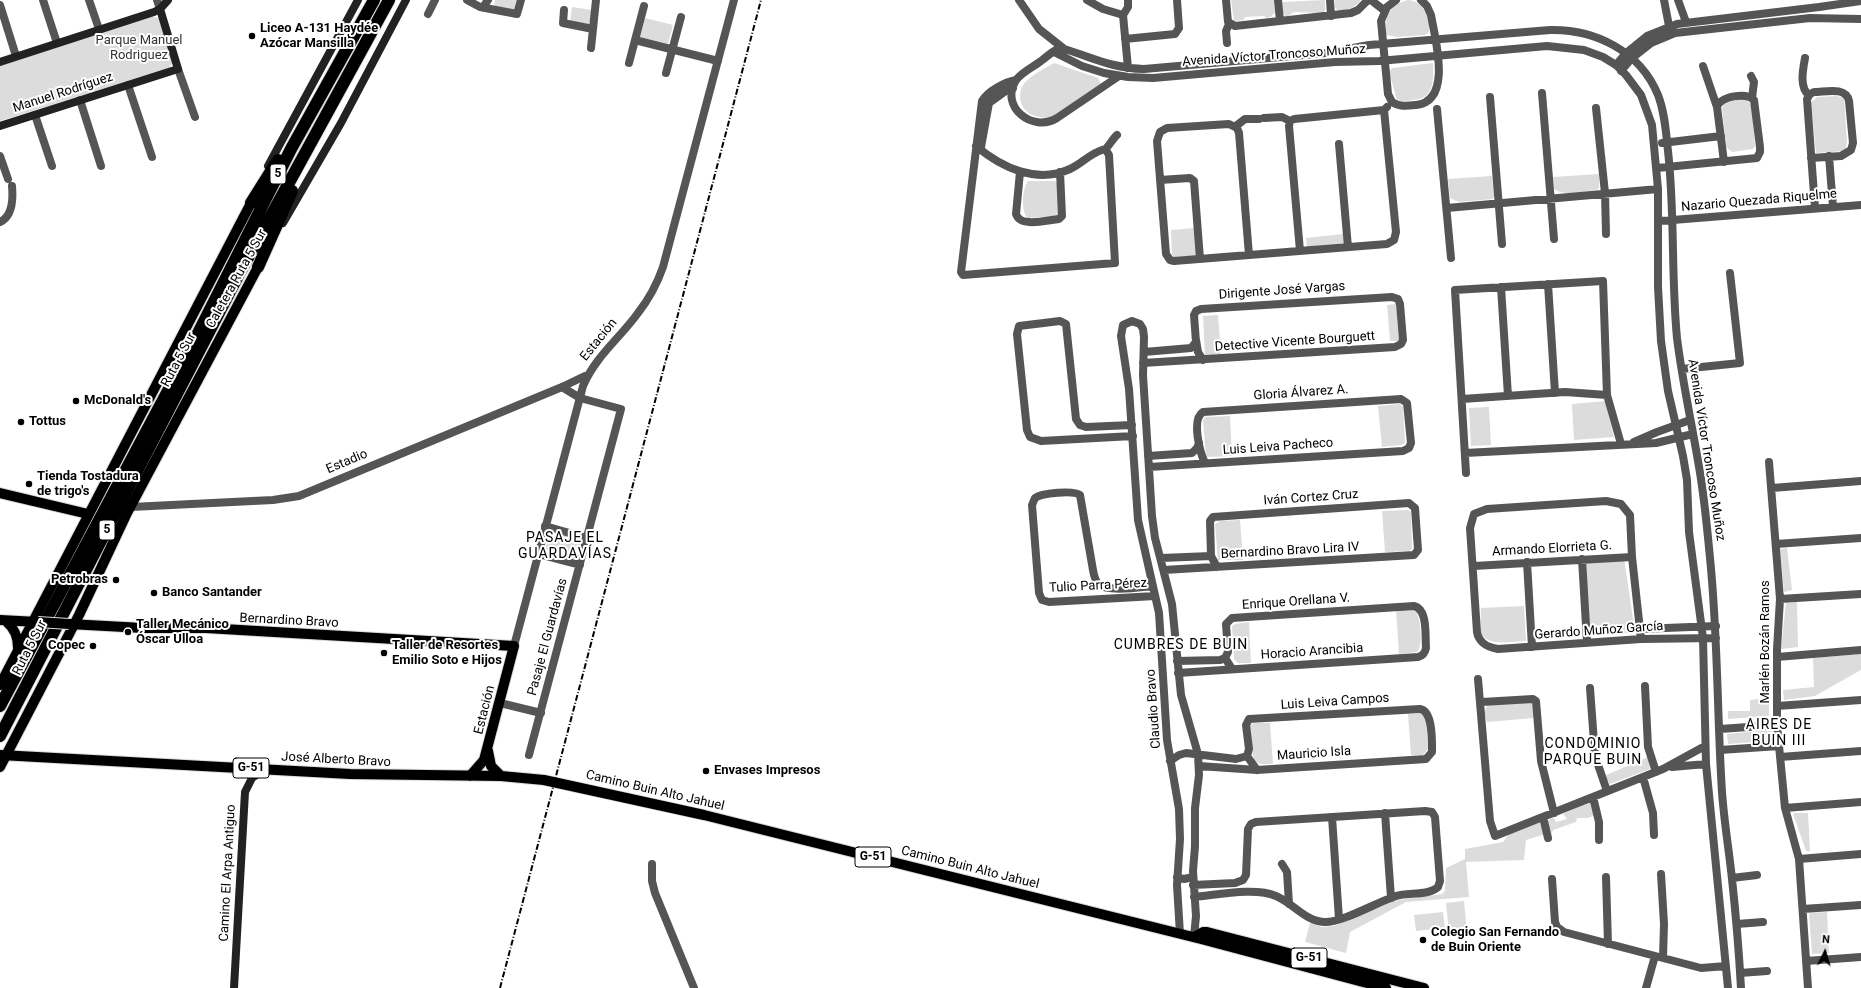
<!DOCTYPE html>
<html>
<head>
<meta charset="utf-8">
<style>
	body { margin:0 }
	#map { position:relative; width:1861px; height:988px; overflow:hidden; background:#fff; font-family:Roboto,sans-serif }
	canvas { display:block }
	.north { position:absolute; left:1805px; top:932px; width:40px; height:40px; -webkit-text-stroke:3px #fff; paint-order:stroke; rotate:5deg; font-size:11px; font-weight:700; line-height:16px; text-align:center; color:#000 }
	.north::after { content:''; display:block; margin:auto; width:14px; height:18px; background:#000; clip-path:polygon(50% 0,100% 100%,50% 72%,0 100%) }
</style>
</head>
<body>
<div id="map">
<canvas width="1861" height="988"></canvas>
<div class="north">N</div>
</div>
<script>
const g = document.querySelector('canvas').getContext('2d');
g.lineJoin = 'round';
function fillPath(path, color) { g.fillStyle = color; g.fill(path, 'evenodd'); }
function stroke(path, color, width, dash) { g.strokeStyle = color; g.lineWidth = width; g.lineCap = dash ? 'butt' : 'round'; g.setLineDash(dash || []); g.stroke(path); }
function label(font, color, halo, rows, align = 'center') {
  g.font = font + ' Roboto,sans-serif'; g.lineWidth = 4; g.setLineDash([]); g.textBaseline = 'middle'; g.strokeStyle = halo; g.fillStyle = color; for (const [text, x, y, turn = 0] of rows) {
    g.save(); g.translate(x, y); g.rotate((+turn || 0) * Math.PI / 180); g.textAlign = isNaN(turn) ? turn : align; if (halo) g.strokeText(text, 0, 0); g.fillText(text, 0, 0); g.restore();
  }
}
const green = new Path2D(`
	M495 0H518L516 11 494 6Z
	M1231 0H1274L1275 12 1271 17 1266 18 1264 16 1245 17 1244 20 1234 21Z
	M1325 0V10L1323 13 1294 12 1287 17 1283 14 1282 2Z
	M1335 0H1361C1354 8 1348 11 1337 10L1335 7Z
	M1408 0C1425 2 1430 16 1429 32L1425 35 1397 37 1386 35C1384 17 1389 5 1408 0Z
	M572 7 592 10 589 25 570 22Z
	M149 16 159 18 173 62 169 68 0 121V66Z
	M645 18 673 25 668 44 640 37Z
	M1054 63 1098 78 1101 84 1053 116C1037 122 1015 110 1021 90 1024 78 1044 69 1054 63Z
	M1433 63C1434 80 1434 99 1413 100 1407 101 1402 102 1397 100L1389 72 1392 68Z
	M1837 96 1844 98 1847 142 1845 151 1816 153 1811 103 1817 97Z
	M1745 99 1752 105 1755 146 1753 149 1732 152 1726 147 1722 108 1726 102Z
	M1599 174V188L1597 190C1584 191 1565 197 1554 189L1553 177Z
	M1492 176 1494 196 1493 199 1459 202 1450 198 1448 179Z
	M1028 181H1055L1059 185 1060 214 1057 216 1027 218C1021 209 1022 189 1028 181Z
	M1195 228 1196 257 1176 258 1172 255 1171 230Z
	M1343 234 1344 243 1307 247 1306 238Z
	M1396 304 1399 341H1390L1387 305Z
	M1218 315 1221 354 1205 356 1203 316Z
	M1605 401 1614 437 1574 440 1572 404Z
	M1400 404 1403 407 1405 443 1401 445 1382 447 1378 406Z
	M1489 407 1491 445 1471 446 1469 408Z
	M1230 416 1232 456 1206 457 1203 420 1206 417Z
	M1408 510 1411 512 1412 549 1409 551 1385 552 1382 511Z
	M1240 520 1243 560H1218L1215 524 1220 521Z
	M551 531 581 540 576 560 545 549Z
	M1787 548 1792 590 1784 592 1780 549Z
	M1624 558 1635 633 1590 634 1585 560Z
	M1797 602 1798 647 1781 649 1786 603Z
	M1524 606 1526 641C1514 641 1484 648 1481 631 1480 623 1481 615 1481 608Z
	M1396 609H1415C1420 616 1424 646 1417 652L1399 654Z
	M1249 622 1251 663H1238L1234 659 1232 626 1235 624Z
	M1861 654V670L1815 696 1784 700 1783 690 1814 687 1813 658Z
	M1769 698V716L1728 719V711H1750V700Z
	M1532 702 1534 718 1487 722 1484 712 1488 705Z
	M1408 714H1422L1426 718 1428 749 1423 755H1411Z
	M1254 723H1270L1273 764H1260L1254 761 1249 732 1250 725Z
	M1769 730 1772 732V738L1770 741 1728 744 1727 734Z
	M1648 757 1650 769 1610 784 1604 776Z
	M1591 801 1595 815 1588 818H1577L1576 822 1553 830 1552 834 1546 822 1553 817 1556 822 1567 819 1563 814Z
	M1795 813H1808L1810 851H1806L1793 814Z
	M1541 822 1546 834 1526 840 1524 860 1466 862 1469 897 1406 902 1350 932 1346 953 1305 942 1310 923 1322 927 1334 926 1392 901 1442 894 1445 891 1446 868 1465 859V849L1503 842 1509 834Z
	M1464 901 1467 932 1449 933 1446 903Z
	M1443 912 1445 928 1416 931 1414 915Z
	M1827 912 1829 953 1812 954 1809 913Z`);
const street = new Path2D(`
	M43 0 57 43
	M89 0 99 29
	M157 0 160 9
	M467 0 480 7 517 14 521 0
	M1019 0 1039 29 1063 48
	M1087 0 1103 9 1123 15
	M1226 0 1228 22 1235 26 1351 13 1358 10 1368 0
	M1278 0 1280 21
	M1330 0 1331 16
	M1371 0 1385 11
	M1396 0 1387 7 1381 21 1388 94 1392 102C1399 107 1407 106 1416 105 1453 101 1435 39 1431 15L1427 6 1421 0
	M1664 0 1669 26
	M1678 0 1686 22
	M0 5 16 56
	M483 7 488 0
	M564 10 563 23 593 29
	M428 14 435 0
	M1125 39 1175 34 1179 28 1177 0
	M635 40 718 61
	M1227 43 1226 31 1229 24
	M591 48 596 0
	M1054 52 1082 66 1104 73 1128 77 1153 78 1335 62 1379 61 1547 46 1584 50 1603 57 1616 65 1626 75 1641 95 1652 125 1658 189V287L1661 341 1668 391 1683 456 1687 480 1689 532 1703 638 1706 764 1728 988
	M1805 58C1803 69 1799 88 1809 95
	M629 63 644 6
	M1616 65 1626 53 1647 36 1677 24 1819 7 1861 1
	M1703 66 1717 107 1724 162
	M1128 68 1123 15 1128 7V0
	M178 69 195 117
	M1621 71 1632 58 1651 43 1675 33 1810 18 1861 19
	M666 73 681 17
	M1119 76 1057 118C1033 133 999 107 1016 80 1022 72 1033 67 1041 61 1047 57 1054 49 1061 48 1092 57 1110 68 1144 69L1326 53 1369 45 1550 30C1595 29 1640 51 1658 95 1665 113 1666 133 1668 151 1675 213 1671 276 1677 338 1682 379 1691 420 1698 461 1704 493 1707 526 1710 558 1718 636 1717 714 1722 792 1724 821 1729 850 1732 879 1736 916 1739 952 1741 988
	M1751 76 1754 82 1752 98
	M1016 80C1005 82 988 91 982 101L961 272 963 275 1115 263 1109 155 1106 150
	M128 85 152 157
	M1542 93 1554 239
	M1490 97 1502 244
	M80 100 101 166
	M1596 108 1605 193 1606 234
	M1437 109 1451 258
	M35 115 52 166
	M1264 118 1282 117 1290 121
	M1236 126 1245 119H1259
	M1662 143 1721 136
	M1339 144 1348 247
	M976 146C1002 168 1037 184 1070 169 1081 164 1091 153 1102 150 1103 149 1105 150 1105 149 1108 148 1113 138 1117 135
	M981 147 989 103 1007 90 1013 88
	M0 156 8 179
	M1829 156 1833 207
	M1811 158 1841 156 1851 150 1853 143 1849 101C1846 86 1825 92 1814 92L1810 94 1807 99 1815 208
	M1657 168 1757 158 1760 152V147L1754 100C1746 92 1721 96 1717 107
	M1020 172 1016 214C1020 228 1047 220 1059 219L1062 216 1060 172
	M1160 180 1190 178 1194 181 1200 259
	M1447 208 1658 189
	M1660 221 1861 205
	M0 222C13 216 13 197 12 186
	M1300 251 1289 126 1290 121 1294 119 1384 110 1387 107
	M1249 255 1239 133 1237 128 1229 124 1167 128 1160 132 1157 141 1166 254 1170 260 1174 261 1387 244 1394 240 1396 232 1384 110
	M1548 284 1555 393
	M1501 287 1508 396
	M1196 340 1198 352 1203 360
	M1143 363 1395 347 1401 344 1403 340 1400 304 1398 299 1392 297 1201 309 1196 311 1194 315 1196 342 1191 348 1144 352
	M1682 369 1740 363 1730 273
	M1462 399 1565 392 1607 395
	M1132 425 1086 427 1080 425 1076 419 1066 324 1060 321 1019 326 1017 334 1027 430 1030 437 1041 441 1133 436
	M1634 442 1657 432 1690 420
	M1465 453 1656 443 1693 434
	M1148 456 1192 453 1197 448 1199 443
	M1769 462 1780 599 1777 649V725L1785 808 1799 859 1808 988
	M1149 467 1403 451 1409 448 1411 443 1407 403 1401 399 1203 412C1191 419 1200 453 1205 463
	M1466 473 1455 290 1603 281 1607 395 1621 444
	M1772 488 1861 481
	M131 507 273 500 299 496 562 387 589 374
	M545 526 587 538
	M1776 544 1861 538
	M538 554 580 565
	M1161 558 1211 556
	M1582 559 1587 642
	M1527 562 1532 647
	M1474 566 1632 557
	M1164 570 1414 555 1418 550 1415 508 1409 503 1213 517 1210 521 1211 556 1217 567
	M1153 586C1141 587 1109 592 1099 585 1095 581 1094 576 1093 570L1080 495C1074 490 1041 493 1035 498L1032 505 1039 593 1042 600 1049 602 1155 596
	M1780 599 1861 594
	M1640 629 1716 626
	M1641 639 1632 557 1630 515 1621 504 1606 501 1487 509 1474 514 1470 528 1477 632C1479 643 1487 647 1498 649L1641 639 1716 638
	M514 646 583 386C595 357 620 338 638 313 649 299 657 284 663 267L734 0
	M1777 657 1861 650
	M1177 661 1220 660 1225 658
	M1178 673 1418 657C1423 656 1425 653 1426 648 1425 636 1428 609 1414 606L1232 618 1226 624 1228 652 1225 658 1232 669
	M1478 679 1490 821 1495 836 1663 769 1705 746
	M1645 686 1648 747 1656 772
	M1590 688 1595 756 1607 791
	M1482 702 1533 699 1536 701 1541 761 1554 813
	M500 703 541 713
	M1777 706 1861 700
	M1720 729 1777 725
	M1720 750 1779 746
	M529 755 621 409 580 398 562 387
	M1780 757 1861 751
	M1170 761 1179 755 1186 753 1236 759 1247 756
	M1199 766 1257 770 1426 759 1432 752C1432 741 1433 711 1420 709L1249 719 1246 725 1249 749 1247 756 1257 770
	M1672 767 1706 764
	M1643 777 1653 813 1654 835
	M1593 797 1599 822V840
	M1785 808 1861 802
	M1385 813 1391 898
	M1332 817 1339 919
	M1543 817 1548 838
	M1799 859 1861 854
	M652 864V881L655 893 694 988
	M1282 864 1287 872 1289 904
	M1661 874 1664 924 1663 958
	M1177 877 1184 879 1193 877
	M1606 877 1608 944
	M1732 878 1757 875
	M1552 879 1555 922 1557 927 1564 932 1701 968 1726 966
	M1193 885 1235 883 1243 880 1246 875 1248 829 1251 824 1256 822 1425 811 1432 812 1435 817 1440 881 1438 887C1428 896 1408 892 1396 896 1377 902 1342 923 1324 922 1305 921 1293 903 1276 896 1255 887 1217 895 1194 897
	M1803 909 1861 905
	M1737 924 1763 922
	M1180 934 1177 885 1180 839 1179 809 1167 740 1159 613 1138 520 1129 389 1121 336 1123 325 1132 321 1140 324 1143 329 1144 337 1143 375 1152 516 1155 538 1172 604 1181 695 1198 754 1199 775 1195 808V846L1193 871 1196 916 1194 937
	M1806 961 1861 957
	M1740 973 1767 971
	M1646 988 1655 956`);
const secondary = new Path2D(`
	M0 62 154 12 160 9 168 0
	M0 126 178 69 160 9
	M268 166 358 0
	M283 223 341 123 406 0
	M234 988 245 792 252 778 266 769`);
const primary = new Path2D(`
	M0 493 88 514
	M0 620 38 622
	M6 621C15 629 18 637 18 648
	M69 624 143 628H206L514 646 484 760 470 776
	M0 685 251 203
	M488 751 491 766 501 776
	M0 755 350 774 501 776 544 780 704 815 1201 939 1386 988
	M0 767 79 615 126 515 258 267
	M1194 937 1203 932H1207L1424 988`);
const highway = new Path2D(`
	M251 203 278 160
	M258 267 292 191
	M0 706 187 355 291 149 374 0
	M0 736 239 274 389 0`);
const rail = new Path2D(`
	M500 988 761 0`);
const primaryBridge = new Path2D(`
	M38 622 69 624`);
const markers = [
	[252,36,4,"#000"],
	[76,401,4,"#000"],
	[21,422,4,"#000"],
	[29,484,4,"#000"],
	[116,580,4,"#000"],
	[154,593,4,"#000"],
	[128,632,4,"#000"],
	[93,646,4,"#000"],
	[384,653,4,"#000"],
	[706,771,4,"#000"],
	[1423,940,4,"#000"]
];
const shields = [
	[278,174,16],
	[107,530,16],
	[251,768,36],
	[873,857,36],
	[1309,958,36]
];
const shieldNames = [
	["5",278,174],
	["5",107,530],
	["G-51",251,768],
	["G-51",873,857],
	["G-51",1309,958]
];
const poiNames = [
	["Liceo A-131 Haydée",260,29],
	["Azócar Mansilla",260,44],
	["McDonald's",84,401],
	["Tottus",29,422],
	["Tienda Tostadura",37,477],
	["de trigo's",37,492],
	["Petrobras",108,580,"right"],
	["Banco Santander",162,593],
	["Taller Mecánico",136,625],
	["Óscar Ulloa",136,640],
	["Copec",85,646,"right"],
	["Taller de Resortes",392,646],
	["Emilio Soto e Hijos",392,661],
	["Envases Impresos",714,771],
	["Colegio San Fernando",1431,933],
	["de Buin Oriente",1431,948]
];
const parkNames = [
	["Parque Manuel",139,41],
	["Rodriguez",139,56]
];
const streetNames = [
	["Avenida Víctor Troncoso Muñoz",1274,56,-4],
	["Manuel Rodríguez",63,93,-18],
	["Nazario Quezada Riquelme",1759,201,-5],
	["Caletera Ruta 5 Sur",237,279,-61],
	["Dirigente José Vargas",1282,291,-4],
	["Estación",599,340,-51],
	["Detective Vicente Bourguett",1295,342,-4],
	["Ruta 5 Sur",179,360,-62],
	["Gloria Álvarez A.",1301,393,-4],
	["Luis Leiva Pacheco",1278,447,-4],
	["Avenida Víctor Troncoso Muñoz",1706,450,81],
	["Estadio",347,462,-23],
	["Iván Cortez Cruz",1311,498,-4],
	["Armando Elorrieta G.",1552,549,-3],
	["Bernardino Bravo Lira IV",1290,551,-3],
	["Tulio Parra Pérez",1098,586,-3],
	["Enrique Orellana V.",1296,602,-4],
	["Bernardino Bravo",289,621,3],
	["Gerardo Muñoz García",1599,631,-4],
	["Pasaje El Guardavías",548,637,-75],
	["Marlén Bozán Ramos",1766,642,-90],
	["Ruta 5 Sur",30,648,-63],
	["Horacio Arancibia",1312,652,-4],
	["Luis Leiva Campos",1335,702,-4],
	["Claudio Bravo",1154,709,-94],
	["Estación",485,710,-76],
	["Mauricio Isla",1314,754,-4],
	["José Alberto Bravo",336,760,3],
	["Camino Buin Alto Jahuel",655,791,13],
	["Camino Buin Alto Jahuel",970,868,14],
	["Camino El Arpa Antiguo",228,873,-87]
];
const neighbourhoodNames = [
	["PASAJE EL",565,538],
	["GUARDAVÍAS",565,554],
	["CUMBRES DE BUIN",1181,645],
	["AIRES DE",1779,725],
	["BUIN III",1779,741],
	["CONDOMINIO",1593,744],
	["PARQUE BUIN",1593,760]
];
fillPath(green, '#dcdcdc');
stroke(primary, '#dbdbdb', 12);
stroke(highway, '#dbdbdb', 14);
stroke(street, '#555', 8);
stroke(secondary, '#222', 8);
stroke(primary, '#000', 10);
stroke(highway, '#000', 12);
stroke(rail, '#000', 2, [6, 2, 1, 2]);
stroke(primaryBridge, '#dbdbdb', 12, []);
stroke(primaryBridge, '#000', 10);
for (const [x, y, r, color] of markers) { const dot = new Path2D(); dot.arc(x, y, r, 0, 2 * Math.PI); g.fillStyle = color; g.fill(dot); stroke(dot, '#fff', 1.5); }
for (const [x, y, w] of shields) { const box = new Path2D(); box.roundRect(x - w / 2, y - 10, w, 20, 3); g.fillStyle = '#fff'; g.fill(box); stroke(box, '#000', 1); }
label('bold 12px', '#000', null, shieldNames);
label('bold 13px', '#000', '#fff', poiNames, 'left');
label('13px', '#333', '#fff', parkNames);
label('13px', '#000', '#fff', streetNames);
g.letterSpacing = '1px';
label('14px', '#000', '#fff', neighbourhoodNames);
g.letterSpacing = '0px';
</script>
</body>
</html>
